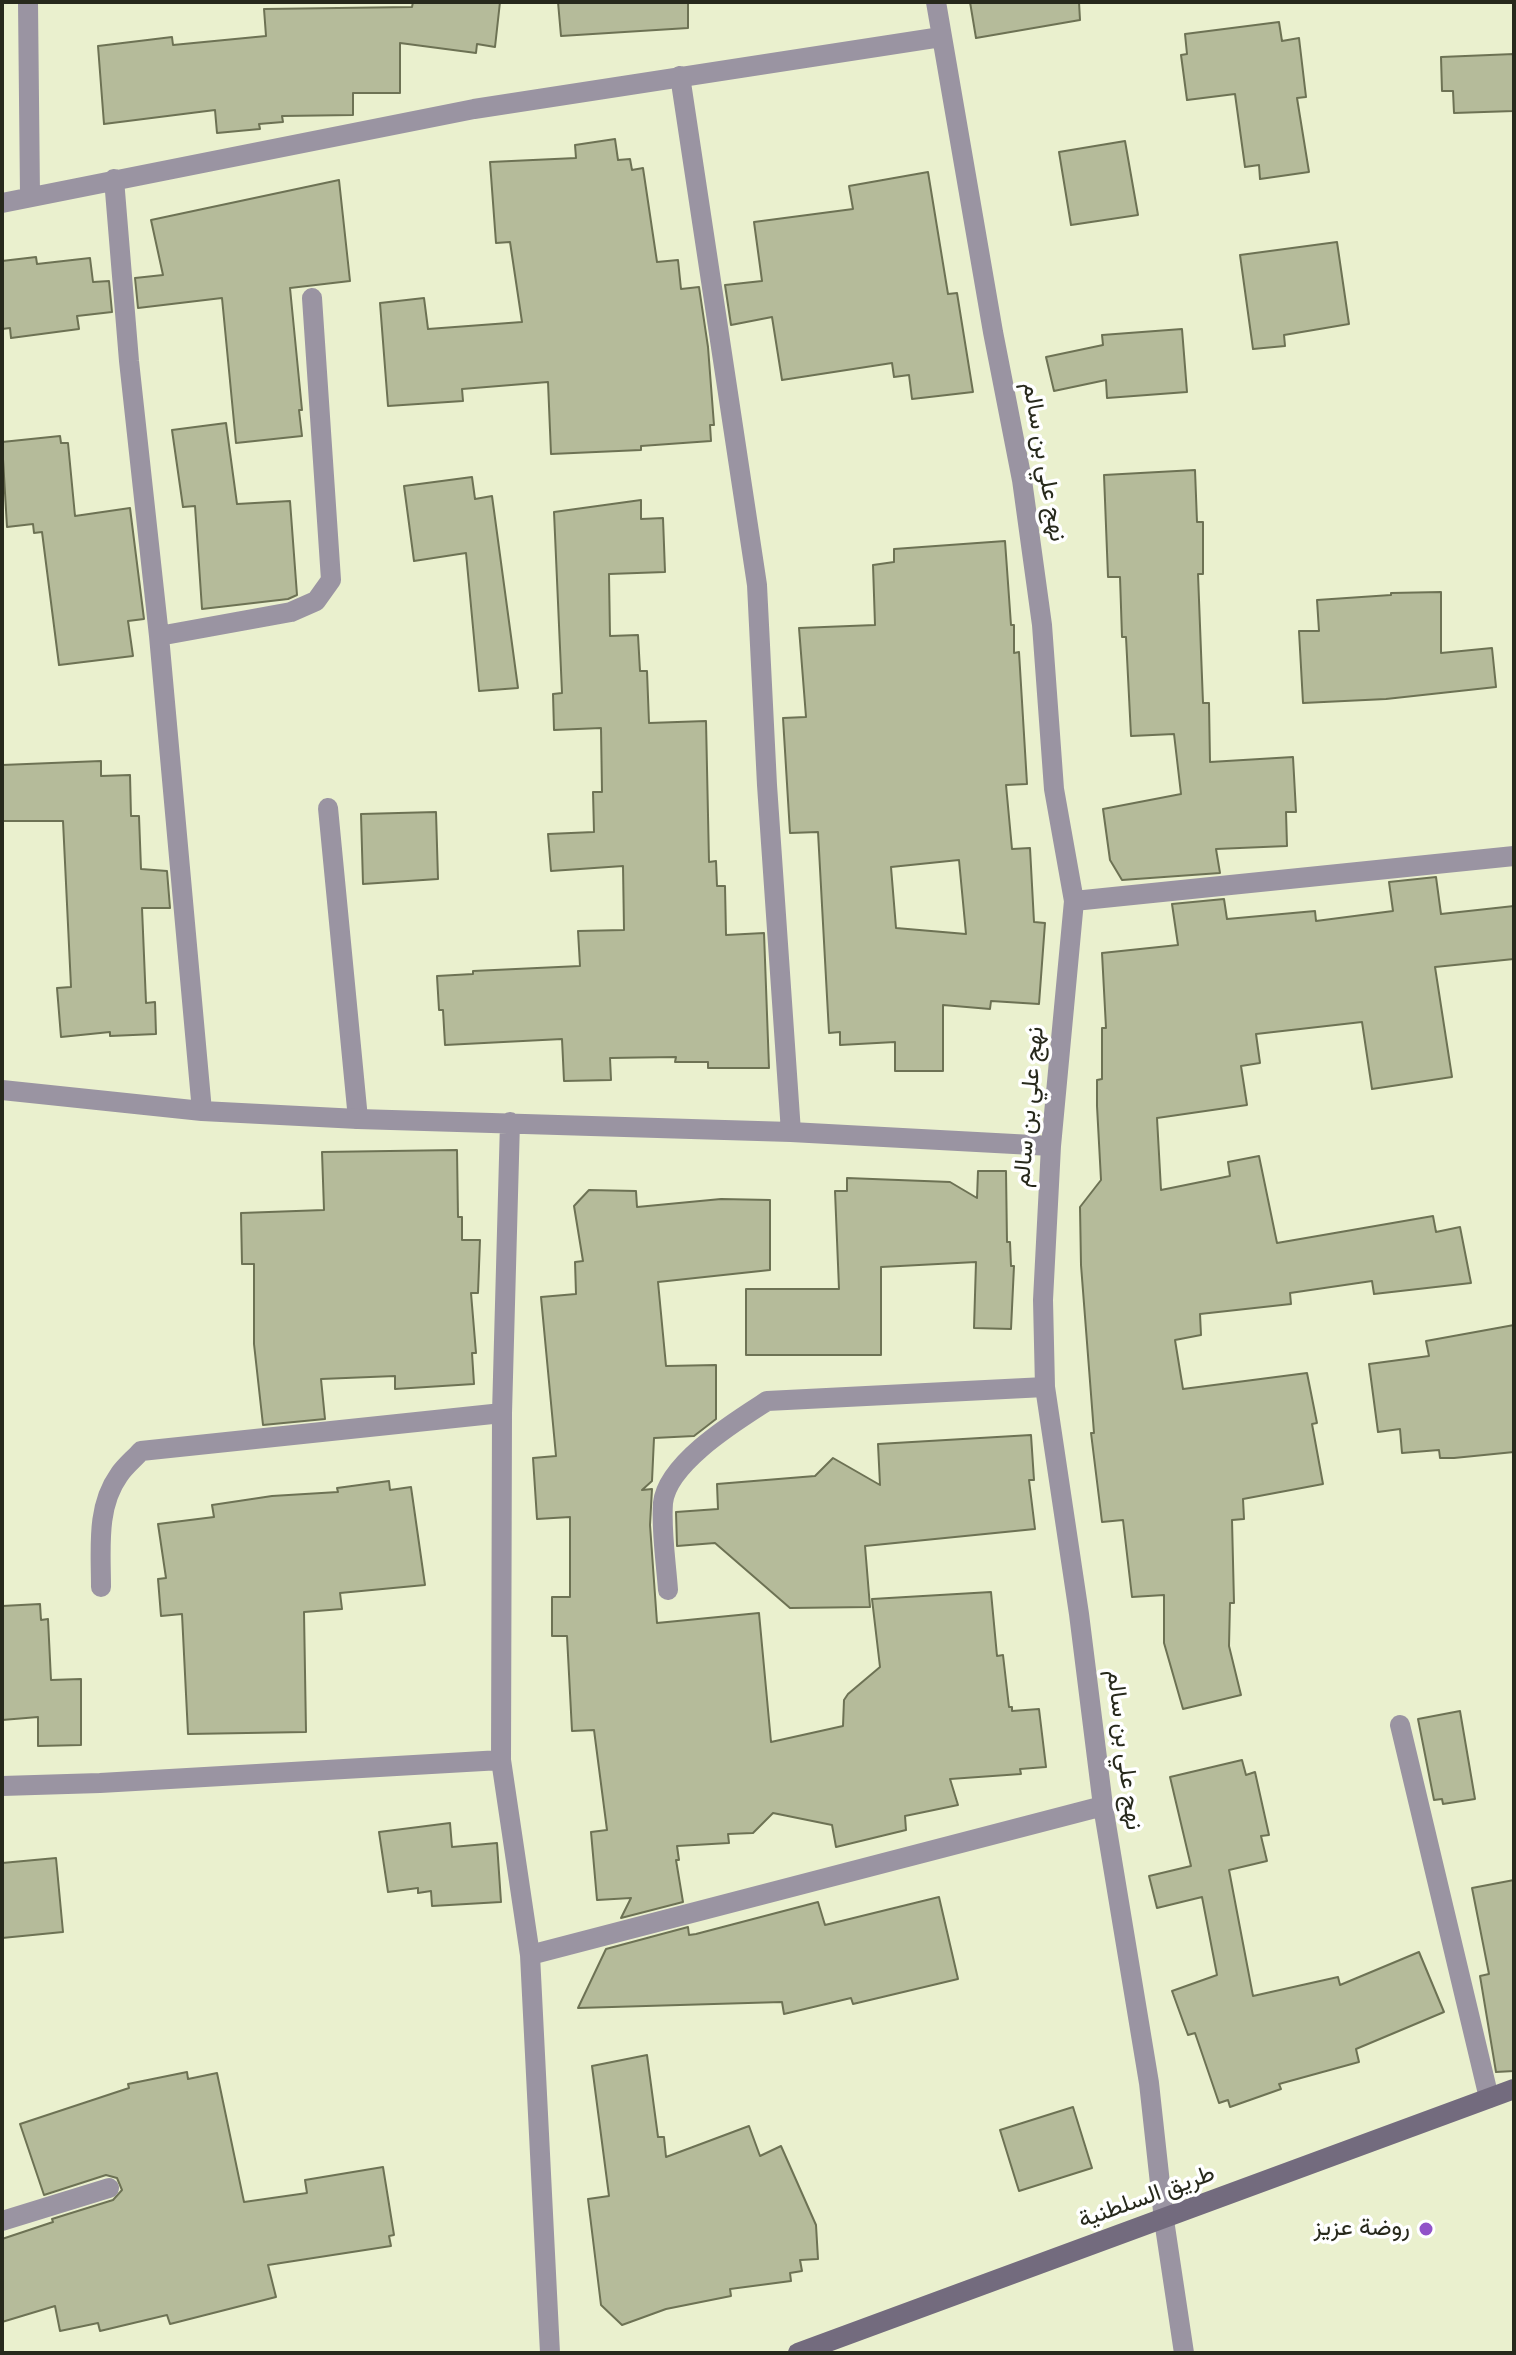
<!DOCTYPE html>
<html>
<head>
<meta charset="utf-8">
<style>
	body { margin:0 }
	#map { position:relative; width:1516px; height:2355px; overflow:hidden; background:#eaf0ce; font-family:"Nunito Sans",sans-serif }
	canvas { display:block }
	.frame { position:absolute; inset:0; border:4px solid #27291c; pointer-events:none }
</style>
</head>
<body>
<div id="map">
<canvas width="1516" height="2355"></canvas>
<div class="frame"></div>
</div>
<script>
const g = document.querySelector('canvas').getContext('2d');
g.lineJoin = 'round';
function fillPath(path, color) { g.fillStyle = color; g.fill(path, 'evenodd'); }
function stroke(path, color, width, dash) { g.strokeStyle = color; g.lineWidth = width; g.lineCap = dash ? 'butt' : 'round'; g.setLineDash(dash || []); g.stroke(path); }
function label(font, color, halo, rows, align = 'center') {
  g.font = font + ' "Nunito Sans",Vazirmatn,sans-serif'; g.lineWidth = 7; g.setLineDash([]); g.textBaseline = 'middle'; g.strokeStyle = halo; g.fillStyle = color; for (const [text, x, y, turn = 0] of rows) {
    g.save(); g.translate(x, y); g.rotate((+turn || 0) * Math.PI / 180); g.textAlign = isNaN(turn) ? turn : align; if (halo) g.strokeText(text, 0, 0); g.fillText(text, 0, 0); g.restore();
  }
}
const building = new Path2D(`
	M413 2H500L495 47 477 44 476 53 400 43V93H353V115L282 116 283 122 259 124 260 129 217 133 215 110 104 124 98 46 172 37 173 45 266 36 264 9 412 7Z
	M558 2H688V28L561 36Z
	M970 2H1079L1080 20 976 38Z
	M1279 22 1282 41 1299 38 1306 97 1297 98 1309 172 1260 179 1259 165 1245 167 1235 94 1187 100 1181 55 1187 54 1185 34Z
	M1514 54V111L1454 113 1453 91H1442L1441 57Z
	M615 139 618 160 630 159 632 170 643 168 657 262 678 260 681 289 699 287 708 347 714 425H710L711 441 641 446V450L551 454 548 382 462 389 463 401 388 406 380 303 424 298 428 329 522 322 510 242 496 243 490 162 576 158 575 145Z
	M1125 141 1138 215 1071 225 1059 152Z
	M928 172 948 294 957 293 973 392 912 399 909 375 894 377 892 363 782 380 772 317 731 325 725 285 762 281 754 222 853 209 849 186Z
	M339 180 350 281 290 288 302 410H299L302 436 236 443 222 298 138 308 135 278 163 275 151 220Z
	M1337 242 1349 324 1284 335 1285 346 1253 349 1240 255Z
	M36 257 37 264 90 258 93 282 109 281 112 312 77 316 79 329 11 338 10 328 2 329V261Z
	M1182 329 1187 392 1107 398 1106 380 1054 391 1046 357 1103 345 1102 335Z
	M226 423 237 504 290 501 297 595 288 599 202 609 195 506 183 507 172 430Z
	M60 436 61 443H68L75 516 130 508 144 619 128 621 133 656 59 665 42 532 34 533 33 524 7 527 2 442Z
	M1195 470 1197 522H1203V574H1198L1203 703H1209L1210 762 1293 757 1296 812H1286L1287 846 1216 849 1220 873 1122 880 1110 860 1103 809 1181 794 1174 734 1131 736 1126 637H1122L1120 577H1108L1104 475Z
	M472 477 475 499 492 496 518 688 479 691 466 553 414 561 404 486Z
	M641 500V519L663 518 665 572 609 574 610 636 638 635 640 671H647L649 723 706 721 709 862 716 861 717 886H725L726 935 764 933 769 1068H708V1062H675L676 1057 610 1058 611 1080 564 1081 562 1039 445 1045 443 1010H439L437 976 473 974V971L580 966 578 931 624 930 623 866 551 871 548 834 594 832 593 792H602L601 728 554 730 553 694 562 693 554 512Z
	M1005 541 1011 625H1014V653L1019 652 1027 784 1006 785 1012 849 1030 848 1034 922 1045 923 1039 1004 991 1001 990 1009 943 1005V1071H895V1042L840 1045V1032L829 1033 818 832 790 833 783 718 806 717 799 628 875 625 873 565 894 562V549ZM959 860 966 934 896 928 891 867Z
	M1441 592V653L1492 648 1496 687 1386 699 1303 703 1299 631H1319L1317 600 1391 595V593Z
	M101 761V776L130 775 131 816H139L141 869 167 871 170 908H142L146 1003 155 1002 156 1034 110 1036V1032L61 1037 57 988 71 987 63 821H2V765Z
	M436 812 438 879 363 884 361 814Z
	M1436 877 1441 914 1514 906V959L1435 967 1452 1077 1372 1089 1362 1022 1256 1034 1260 1063 1241 1066 1247 1105 1157 1118 1161 1190 1230 1176 1228 1162 1259 1156 1277 1243 1433 1216 1436 1232 1460 1227 1471 1283 1374 1294 1372 1281 1290 1293 1291 1304 1200 1314 1201 1335 1175 1340 1183 1389 1307 1373 1317 1423 1312 1424 1323 1484 1243 1499 1244 1519 1232 1520 1234 1603H1230L1229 1646 1241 1695 1183 1709 1164 1643V1595L1132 1597 1123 1520 1102 1522 1091 1433H1094L1081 1265 1080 1207 1101 1180 1097 1106V1080L1102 1079V1028H1106L1102 953 1178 945 1172 904 1224 899 1227 919 1315 911 1316 921 1393 911 1389 882Z
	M457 1150 458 1217H462V1240H480L478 1293H471L476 1353H472L474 1384 395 1389V1376L321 1379 325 1419 263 1425 254 1344V1264H242L241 1213 324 1210 322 1152Z
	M978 1171H1006L1007 1242H1010L1011 1266H1014L1011 1329 974 1328 976 1262 881 1267V1355H746V1289H839L835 1191H847V1178L950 1182 977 1198Z
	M589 1190 636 1191 637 1207 721 1199 770 1200V1270L658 1282 666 1366 716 1365V1419L694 1436 654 1438 652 1481 642 1490 652 1489 650 1525 657 1623 759 1613 771 1742 843 1726 844 1700 848 1694 880 1667 872 1599 991 1592 997 1656 1003 1655 1009 1707H1012V1711L1039 1709 1046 1767 1020 1769 1021 1774 950 1779 958 1805 905 1816 906 1830 836 1847 832 1825 773 1813 753 1833 728 1834 729 1843 677 1846 679 1860H676L683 1902 621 1918 631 1898 597 1900 591 1832 607 1830 594 1730 572 1731 567 1636H552V1597H570V1517L537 1519 533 1458 556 1456 541 1297 576 1294 575 1262 583 1261 574 1206Z
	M1514 1325V1452L1454 1458H1440L1439 1450 1402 1453 1400 1429 1378 1432 1369 1364 1429 1356 1426 1341Z
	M1031 1435 1034 1480H1029L1035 1529 865 1546 870 1607 790 1608 715 1543 677 1546 676 1512 718 1509 717 1484 815 1476 833 1458 880 1485 878 1444Z
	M389 1481 390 1490 411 1487 425 1585 340 1593 342 1609 304 1612 306 1732 188 1734 182 1614 161 1616 158 1579 166 1578 158 1524 214 1517 212 1505 272 1496 338 1492 337 1488Z
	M40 1604 41 1620 48 1619 51 1680 81 1679V1745L38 1746V1717L2 1720V1606Z
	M1460 1711 1475 1799 1443 1804 1442 1799 1434 1800 1418 1719Z
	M1242 1760 1246 1775 1255 1772 1269 1835 1261 1836 1267 1861 1229 1870 1253 1996 1338 1977 1340 1985 1419 1952 1444 2012 1356 2049 1359 2062 1279 2084 1281 2089 1230 2107 1228 2100 1219 2103 1195 2033 1188 2035 1172 1991 1217 1975 1202 1897 1157 1908 1149 1876 1191 1866 1170 1777Z
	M450 1823 452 1847 497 1843 501 1902 432 1906 431 1891 418 1893V1888L388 1892 379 1832Z
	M56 1858 63 1932 2 1938V1863Z
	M1514 1880V2071L1496 2072 1480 1976 1489 1974 1472 1888Z
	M939 1897 958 1979 853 2004 851 1998 784 2014 782 2002 578 2008 606 1949 688 1927 689 1935 696 1934 818 1902 825 1925Z
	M647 2055 658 2137H664L666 2157 749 2126 760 2156 781 2146 816 2225 818 2259 800 2260 802 2271 790 2273 791 2281 730 2289 731 2296 666 2309 622 2325 601 2305 588 2199 609 2196 592 2066Z
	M187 2072 188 2079 217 2073 244 2202 307 2193 305 2180 383 2167 394 2235 389 2236 391 2246 268 2265 276 2297 170 2324 167 2315 100 2331 98 2323 60 2331 55 2306 2 2322V2239L53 2222 52 2219 113 2200 122 2190 117 2178 106 2175 44 2195 20 2124 129 2088 128 2084Z
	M1073 2107 1092 2168 1019 2191 1000 2130Z`);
const service = new Path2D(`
	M328 808 358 1119`);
const minor = new Path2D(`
	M28 2 30 196
	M936 2 993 332 1022 480 1042 625 1054 789 1074 901 1051 1146 1043 1300 1045 1387 1079 1614 1103 1806 1149 2083 1164 2220 1184 2353
	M680 76 757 585 767 785 791 1132
	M114 179 129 361 159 636 202 1111
	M2 203 474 109 941 37
	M159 636 291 612 316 601 331 580 312 298
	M1074 901 1514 856
	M2 1090 202 1111 358 1119 791 1132 1051 1146
	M101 1587C101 1549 96 1507 119 1475 125 1466 134 1459 141 1451L502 1413
	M668 1590C666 1562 661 1531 663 1503 667 1463 736 1421 767 1401L1045 1387
	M1400 1725 1489 2098
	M501 1760 502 1413 510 1122
	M2 1786 100 1783 501 1760 530 1955 550 2353
	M530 1955 1103 1806
	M2 2221 109 2188`);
const secondary = new Path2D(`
	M798 2353 1514 2089`);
const markers = [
	[1426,2229,8,"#9152c8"]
];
const streetNames = [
	["نهج علي بن سالم",1043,462,80],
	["نهج علي بن سالم",1030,1107,-85],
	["نهج علي بن سالم",1123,1750,83],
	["طريق السلطنية",1147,2198,-20]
];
const poiNames = [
	["روضة عزيز",1410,2229]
];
fillPath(building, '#b5bb9a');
stroke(building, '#6d7254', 2);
stroke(service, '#9a94a2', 20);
stroke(minor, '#9a94a2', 20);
stroke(secondary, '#736b7e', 20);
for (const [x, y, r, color] of markers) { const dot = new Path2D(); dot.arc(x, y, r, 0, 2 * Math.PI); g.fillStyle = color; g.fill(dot); stroke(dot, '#fff', 3); }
label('24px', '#27291c', '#fff', streetNames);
label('24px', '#27291c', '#fff', poiNames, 'right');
</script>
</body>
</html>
